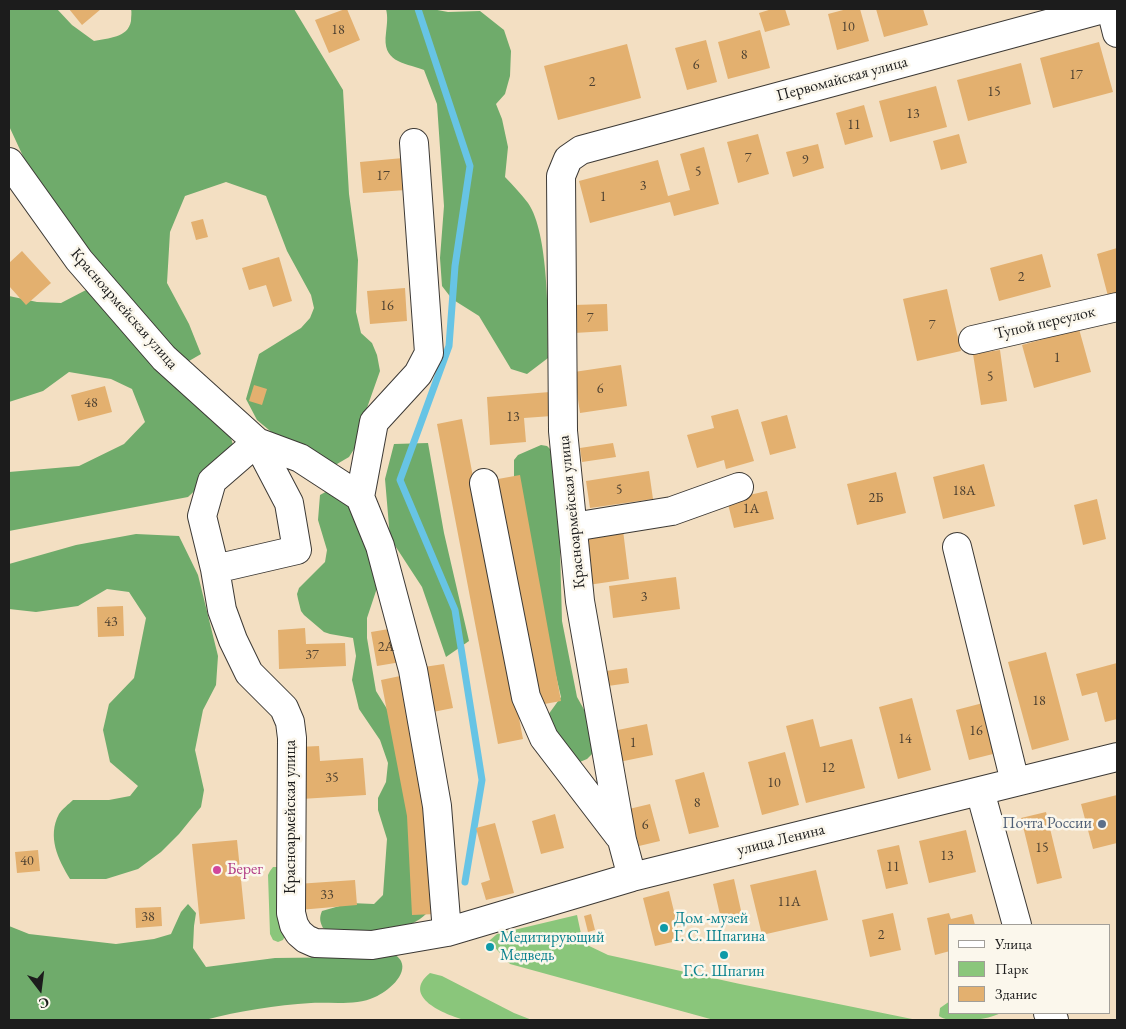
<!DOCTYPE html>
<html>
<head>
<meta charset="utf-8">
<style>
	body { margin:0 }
	#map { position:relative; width:1126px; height:1029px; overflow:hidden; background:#f3dfc2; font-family:"EB Garamond",serif }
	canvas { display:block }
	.frame { position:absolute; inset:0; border:10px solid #1c1c1c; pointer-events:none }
	.legend { position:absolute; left:948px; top:924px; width:162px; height:90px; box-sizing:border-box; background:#fbf7ec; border:1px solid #a29f99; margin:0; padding:6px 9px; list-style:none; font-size:15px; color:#1c1c1c }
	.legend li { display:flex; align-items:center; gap:10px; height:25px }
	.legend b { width:25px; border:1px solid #a29f99 }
	.north { position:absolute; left:15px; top:964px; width:50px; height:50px; -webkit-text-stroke:4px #fbf7ec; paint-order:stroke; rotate:165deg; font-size:14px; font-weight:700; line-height:20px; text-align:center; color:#1c1c1c }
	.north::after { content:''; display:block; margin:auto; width:18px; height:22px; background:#1c1c1c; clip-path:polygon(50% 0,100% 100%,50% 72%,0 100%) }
</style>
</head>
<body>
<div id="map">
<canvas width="1126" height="1029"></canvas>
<div class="frame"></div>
<ul class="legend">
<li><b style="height:6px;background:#fff"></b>Улица</li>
<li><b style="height:14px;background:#8ac67b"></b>Парк</li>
<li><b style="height:14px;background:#e3b06f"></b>Здание</li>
</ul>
<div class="north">С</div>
</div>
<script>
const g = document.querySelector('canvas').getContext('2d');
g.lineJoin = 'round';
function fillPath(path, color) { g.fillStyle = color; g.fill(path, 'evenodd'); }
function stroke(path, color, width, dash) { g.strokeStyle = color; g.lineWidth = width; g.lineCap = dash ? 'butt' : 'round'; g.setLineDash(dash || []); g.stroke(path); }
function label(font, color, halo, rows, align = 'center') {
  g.font = font + ' "EB Garamond",serif'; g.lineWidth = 5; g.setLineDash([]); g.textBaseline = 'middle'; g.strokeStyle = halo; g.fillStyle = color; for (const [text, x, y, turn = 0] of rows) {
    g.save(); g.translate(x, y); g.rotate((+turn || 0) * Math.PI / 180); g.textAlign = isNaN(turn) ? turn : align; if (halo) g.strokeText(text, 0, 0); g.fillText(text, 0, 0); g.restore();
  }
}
const green = new Path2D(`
	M273 867H277L281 871 285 936 283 940 278 942 273 940 270 934 268 875 270 871Z
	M577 915 583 943 608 955 740 984 917 1020H714L510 964 489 941 497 934Z
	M430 973 442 976 514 1013 532 1020C516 1020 501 1020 485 1020 479 1020 471 1021 465 1020 446 1015 400 997 430 973Z
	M950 1001V1013H1001C987 1020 952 1025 939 1016L940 1008Z`);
const forest = new Path2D(`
	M9 9H57L72 25 94 41C108 38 128 38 131 21 131 16 132 13 131 9H294L343 90 349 194 358 260 356 312 361 333 372 343 377 355 380 371 362 422 358 443 349 457 337 464 324 466 275 435 257 420 246 399 259 354 301 328 310 318 314 308 311 295 287 251 266 196 226 182 185 196 170 232 167 283 189 324 201 354 189 361 165 347 103 278 35 182 9 126Z
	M386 9H432L448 12 480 11 504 30 511 51 510 76 505 94 496 104 502 119 508 147 505 177C513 185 521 194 528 203 549 233 548 320 548 358L527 374 511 369 479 316 452 299 442 286 440 258 444 206 437 104 424 70C402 62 382 62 386 33 387 24 388 17 386 9Z
	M86 290 116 313 229 430 233 445 222 465 188 497 9 531V472L79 466 124 444 145 422 132 389 111 379 69 372 43 391 9 402V296L37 302 61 303Z
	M428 443 444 533 469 641 446 657 422 587 390 538 385 479 394 444Z
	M541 445 547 446 551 450 558 480 562 621 577 697 591 722 594 742 592 754 587 759 575 764 567 761 548 715 561 697 520 523 514 485V460L518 455Z
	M331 489 347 495 379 582 367 618V638L376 691 395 722 426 914C400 938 363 932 330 931L323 928C320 922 319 918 322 911L350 903 374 904 383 895 387 839 378 810V798L386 782 388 763 380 740 359 709 352 680 356 656 353 638 330 634 324 632 304 615 301 611 298 599 297 594 299 588 325 562 327 550 318 520 320 495Z
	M136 534 179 536 198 575 218 656 216 685 203 710 195 750 204 790 201 807 179 834 161 852 138 869 106 879H70C58 859 47 837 59 814 62 809 69 804 73 800H109L130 796 138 786 110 762 103 730 109 704 134 678 146 618 129 592 107 589 78 606 36 612 9 609V564L76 545Z
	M188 904 196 913 194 926 193 948 206 967 275 958 359 957 390 951C394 954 399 957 401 961 408 975 387 992 375 997 356 1006 331 1002 311 1003 276 1005 239 1011 205 1020H9V926L29 934 116 944 154 939 171 934 181 912Z`);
const stream = new Path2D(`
	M418 9 470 166 455 266 449 346 400 480 455 610 482 780 465 882`);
const building = new Path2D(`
	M69 9H101L82 25Z
	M345 9H347L360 40 329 53 315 20Z
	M772 9H785L790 25 765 32 759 13Z
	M847 9H860L869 41 837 50 828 14Z
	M876 9H923L928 25 884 37Z
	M760 30 770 68 728 79 718 42Z
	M706 40 717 82 687 90 675 48Z
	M1099 42 1113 92 1053 108 1040 58Z
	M627 44 641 98 558 120 544 66Z
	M1021 63 1031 104 968 121 957 80Z
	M936 86 947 127 890 142 879 101Z
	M864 105 873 137 845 145 836 113Z
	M758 134 769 174 738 183 727 142Z
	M959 134 967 163 941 170 933 141Z
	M818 144 824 168 793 177 786 152Z
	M704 147 719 204 674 216 670 202 590 223 579 181 658 160 668 196 690 190 680 154Z
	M403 158 406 190 363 193 360 162Z
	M203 219 208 237 196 240 191 222Z
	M1117 248V298L1109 300 1097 254Z
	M22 251 51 283 26 305 9 286V263Z
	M1042 254 1051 287 999 301 990 268Z
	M279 257 292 301 273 307 266 285 249 290 242 268Z
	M405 288 407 321 370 324 367 291Z
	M947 289 961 351 917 361 903 299Z
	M607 304 608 331 574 333 573 305Z
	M1079 329 1091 372 1034 388 1022 345Z
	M1000 350 1007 401 981 405 973 354Z
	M621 365 627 406 580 413 574 372Z
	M254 385 267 389 262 405 249 401Z
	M105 386 112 412 78 421 71 395Z
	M550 392 552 416 524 418 526 442 490 445 487 397Z
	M738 409 754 461 726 469 724 460 697 468 687 435 714 428 711 416Z
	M787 415 796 448 770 455 761 422Z
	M462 419 523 739 498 744 437 424Z
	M613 443 616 457 582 462 580 448Z
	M984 464 995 506 943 519 933 477Z
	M649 471 653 499 590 508 586 481Z
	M896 472 906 513 857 525 847 484Z
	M520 475 561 701 539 705 498 479Z
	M767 491 774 519 734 528 727 500Z
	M1097 499 1106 539 1083 545 1074 505Z
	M623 530 629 579 588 585 582 535Z
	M676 577 680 609 613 618 609 586Z
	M123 606 124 636 98 637 97 607Z
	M305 628 306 644 345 643 346 666 279 669 278 630Z
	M395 628 401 662 377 666 371 632Z
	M1046 652 1069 740 1032 750 1008 662Z
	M1117 663V719L1105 722 1097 692 1082 696 1076 674Z
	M444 664 453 708 433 712 424 667Z
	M627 668 629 683 608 686 606 671Z
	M405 675 431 814 436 914 412 915 407 816 381 680Z
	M912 698 931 770 898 779 879 707Z
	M983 703 997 753 969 760 956 710Z
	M813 719 820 747 852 739 865 788 806 803 786 726Z
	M647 724 653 755 619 762 613 731Z
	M319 746 320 761 363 758 366 795 301 799 298 747Z
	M785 752 799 805 762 815 748 762Z
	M704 772 719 827 689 834 675 780Z
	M1117 795V843L1093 849 1081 804Z
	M650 804 660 841 639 846 629 809Z
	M1046 812 1062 878 1037 884 1021 818Z
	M555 814 564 848 541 854 532 821Z
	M495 823 514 893 486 900 481 883 490 880 476 828Z
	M966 830 976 872 929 883 919 841Z
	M237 840 245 919 200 924 192 844Z
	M899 845 908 884 886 889 877 850Z
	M38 850 40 871 17 873 15 852Z
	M816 870 828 920 762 935 750 885Z
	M734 879 742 915 721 919 713 884Z
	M355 880 357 905 299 910 297 884Z
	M669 891 681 940 655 946 643 898Z
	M161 907 162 926 136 928 135 908Z
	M893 913 901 950 870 957 862 920Z
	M949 913 951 919 972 914 975 925H950V951L935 955 927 918Z
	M591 914 595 930 588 932 584 916Z`);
const minor = new Path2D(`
	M1111 9 1117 33
	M9 162 79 260 164 358 257 442 300 458 360 497
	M973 340 1117 307
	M484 483 526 697 544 738 619 836
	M360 497 380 546 413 670 437 806 447 932
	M360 497 374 422 418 374 429 353 414 143
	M573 527 672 511 739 487
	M957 547 1015 782
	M215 569 297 550 289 503 257 442 212 481 202 516 215 569 222 610 233 640 249 673 284 708 290 722 292 738 291 913 294 925 299 933 306 939 315 943 372 945 447 932 632 877 1117 757
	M980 791 1017 925
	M632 877 622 840 580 601 563 431 561 176 568 159 581 150 1103 9
	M1048 1013 1054 1020`);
const markers = [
	[1102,824,5,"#5c6f8a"],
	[217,870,5,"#d1479c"],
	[664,928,5,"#0f9aa8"],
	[490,947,5,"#0f9aa8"],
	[724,955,5,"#0f9aa8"]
];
const numberNames = [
	["10",848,27],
	["18",338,30],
	["8",744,55],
	["6",696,65],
	["17",1076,75],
	["2",592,82],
	["15",994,92],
	["13",913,114],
	["11",854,125],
	["7",748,158],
	["9",805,160],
	["5",698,172],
	["17",383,176],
	["3",643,186],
	["1",603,197],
	["2",1021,277],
	["16",387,306],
	["7",590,318],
	["7",932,325],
	["1",1057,358],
	["5",990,377],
	["6",600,389],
	["48",91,403],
	["13",513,417],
	["5",619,490],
	["18А",964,491],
	["2Б",876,498],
	["1А",751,509],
	["3",644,597],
	["43",111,622],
	["2А",386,647],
	["37",312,655],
	["18",1039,701],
	["16",976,731],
	["14",905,739],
	["1",633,743],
	["12",828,768],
	["35",332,778],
	["10",774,783],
	["8",697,803],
	["6",645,825],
	["15",1042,848],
	["13",947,856],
	["40",27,861],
	["11",893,867],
	["33",327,895],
	["11А",789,902],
	["38",148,917],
	["2",881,935]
];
const streetNames = [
	["Первомайская улица",842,79,-15],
	["Красноармейская улица",124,309,49],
	["Тупой переулок",1045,323,-13],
	["Красноармейская улица",572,512,-96],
	["Красноармейская улица",291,817,-90],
	["улица Ленина",781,840,-14]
];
const serviceNames = [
	["Почта России",1092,824]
];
const hotelNames = [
	["Берег",227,870]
];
const cultureNames = [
	["Дом -музей",674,919],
	["Г. С. Шпагина",674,937],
	["Медитирующий",500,938],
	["Медведь",500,956],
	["Г.С. Шпагин",724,972,"center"]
];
fillPath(green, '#8ac67b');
fillPath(forest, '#6fab6b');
stroke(stream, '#67c4e5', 7);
fillPath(building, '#e3b06f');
stroke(minor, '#3c3935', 30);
stroke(minor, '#fff', 28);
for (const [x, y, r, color] of markers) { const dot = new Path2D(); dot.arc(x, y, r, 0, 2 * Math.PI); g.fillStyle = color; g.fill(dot); stroke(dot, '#fbf7ec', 2); }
label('14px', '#4e4131', null, numberNames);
label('16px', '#1c1c1c', '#fbf7ec', streetNames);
label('16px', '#4e5e75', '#fbf7ec', serviceNames, 'right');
label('16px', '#b23c85', '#fbf7ec', hotelNames, 'left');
label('16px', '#0d838f', '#fbf7ec', cultureNames, 'left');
</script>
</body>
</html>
